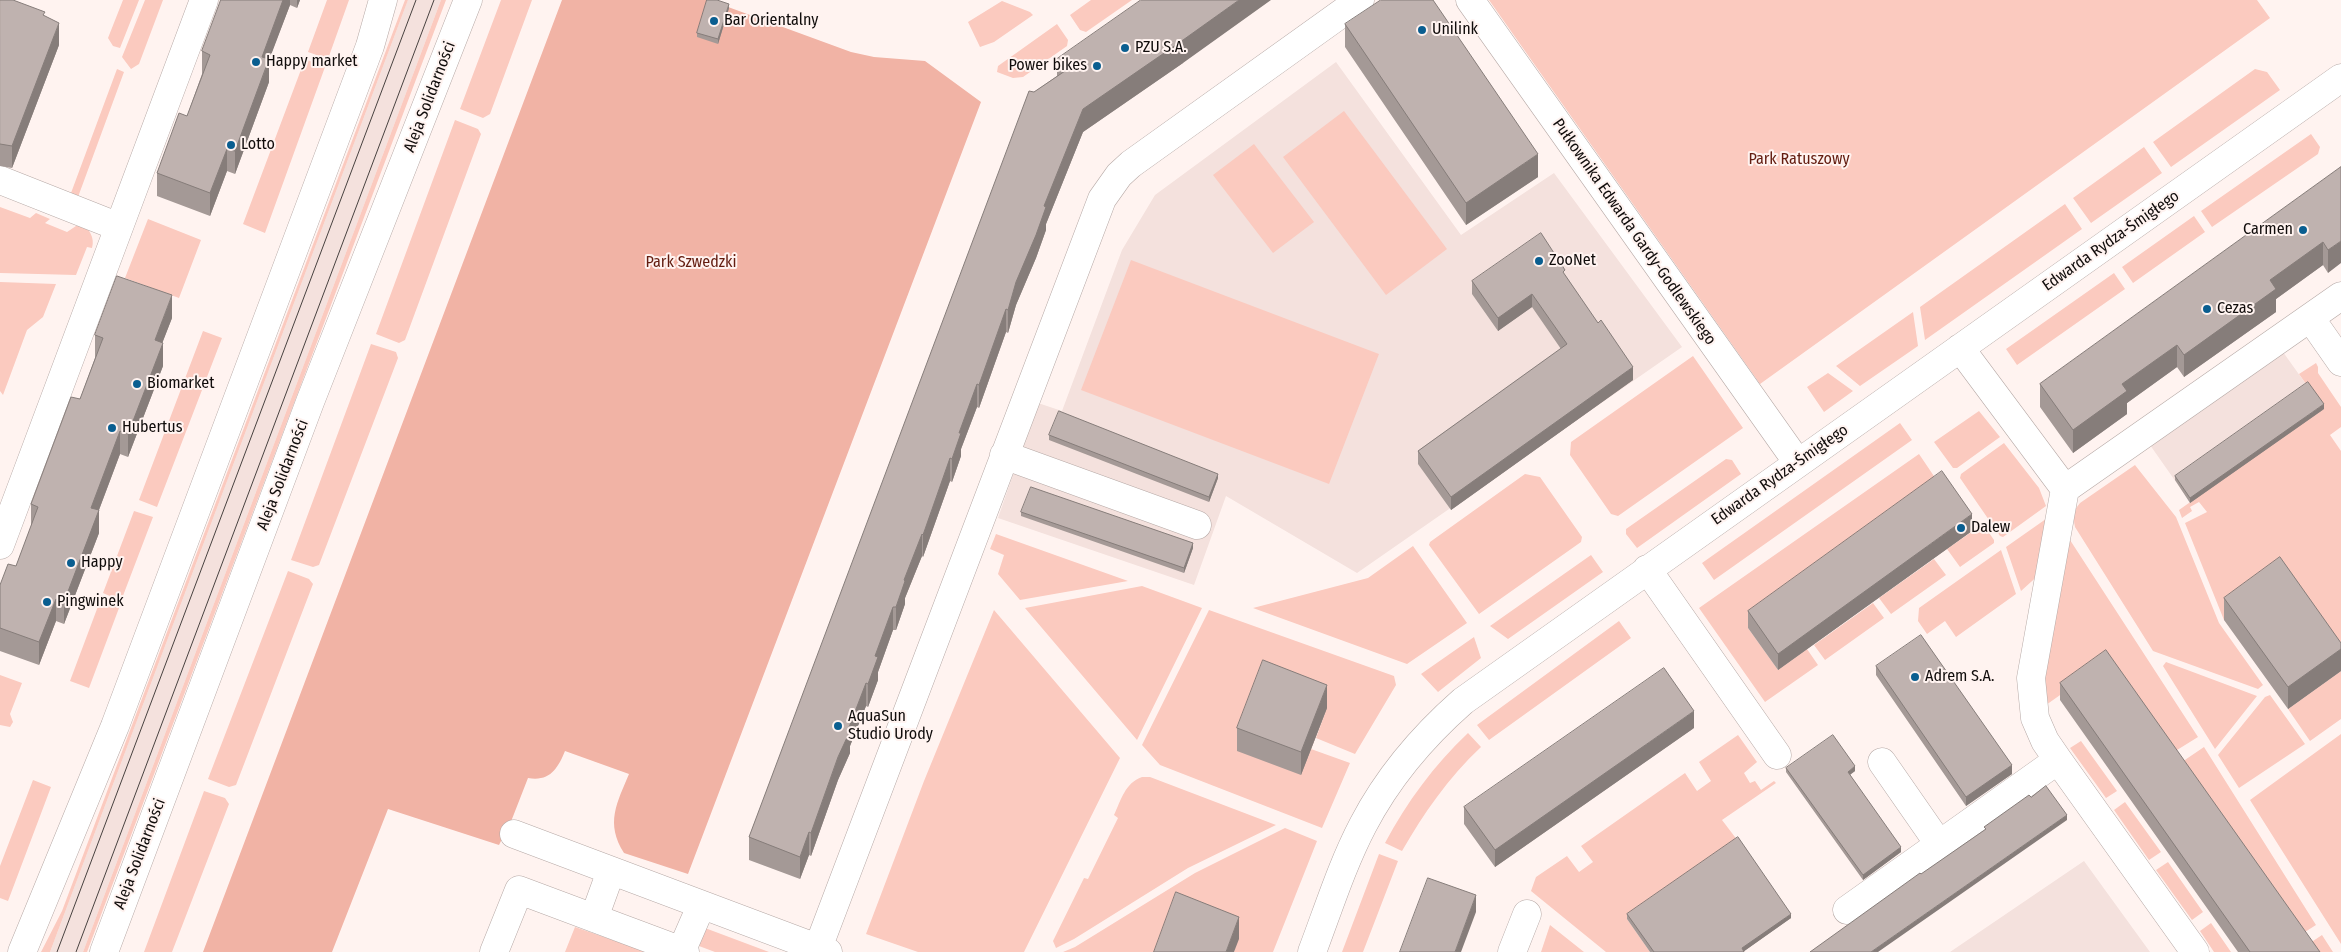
<!DOCTYPE html>
<html>
<head>
<meta charset="utf-8">
<style>
	body { margin:0 }
	canvas { display:block; background:#fff3f0 }
</style>
</head>
<body>
<canvas width="2341" height="952"></canvas>
<script>
const g = document.querySelector('canvas').getContext('2d');
g.lineJoin = 'round';
function fillPath(path, color) { g.fillStyle = color; g.fill(path, 'evenodd'); }
function stroke(path, color, width, dash) { g.strokeStyle = color; g.lineWidth = width; g.lineCap = dash ? 'butt' : 'round'; g.setLineDash(dash || []); g.stroke(path); }
function label(font, color, halo, rows, align = 'center') {
  g.font = font + ' "Fira Sans Condensed",sans-serif'; g.lineWidth = 4; g.setLineDash([]); g.textBaseline = 'middle'; g.strokeStyle = halo; g.fillStyle = color; for (const [text, x, y, turn = 0] of rows) {
    g.save(); g.translate(x, y); g.rotate((+turn || 0) * Math.PI / 180); g.textAlign = isNaN(turn) ? turn : align; if (halo) g.strokeText(text, 0, 0); g.fillText(text, 0, 0); g.restore();
  }
}
const built = new Path2D(`
	M408 0H441L83 952H50Z
	M1336 62 1461 235 1554 173 1682 347 1357 573 1226 496 1194 585 998 518 1038 403 1062 411 1122 250 1155 195Z
	M2283 352 2308 387 2190 502 2150 445Z
	M2084 861 2150 952H1950Z`);
const green = new Path2D(`
	M123 0H139L120 48 113 46 108 38Z
	M145 0H163L139 64 131 69 122 57Z
	M327 0H349L328 59 308 52Z
	M405 0H408L50 952H41L62 911Z
	M441 0H446L87 952H83Z
	M501 0H532L490 114 483 118 460 109Z
	M1091 0H1132L1086 32 1080 30 1070 15Z
	M1489 0H2257L2270 18 1760 384Z
	M1002 1 1030 12 1033 15 994 42 980 47 968 22Z
	M1057 24 1068 40 1067 46 1023 77 1013 78 997 72 998 66Z
	M305 59 325 67 265 233 243 224Z
	M117 69 124 72 78 197 71 193Z
	M2255 69 2267 72 2280 90 2171 167 2153 142Z
	M1344 111 1447 249 1386 295 1283 157Z
	M455 120 478 129 481 134 405 340 399 343 376 334Z
	M2311 134 2320 147 2318 154 2212 227 2201 211Z
	M1254 144 1314 222 1273 253 1213 175Z
	M2144 147 2162 173 2091 223 2073 198Z
	M2065 204 2082 229 1925 340 1920 307Z
	M0 207 30 218 36 213 50 219 45 223 67 232 82 222C89 230 95 237 92 248L87 247 76 275 0 273Z
	M2194 216 2205 232 2133 283 2122 267Z
	M148 219 201 240 179 298 125 278Z
	M1131 260 1379 354 1329 484 1081 390Z
	M2114 273 2125 289 2017 365 2006 349Z
	M0 282 56 284 43 317 27 330 3 395 0 391Z
	M1913 312 1918 346 1860 386 1836 366Z
	M203 331 222 338 157 507 139 500Z
	M371 344 396 352 398 358 319 565 313 567 291 560Z
	M1693 356 1743 428 1618 516 1611 514 1570 455 1571 442Z
	M2316 363 2318 367V373L2341 407V427L2330 435 2341 451V666L2224 620 2185 523 2207 512 2199 502 2190 507 2192 511 2182 518 2179 510 2323 408 2299 374Z
	M1828 373 1853 391 1824 412 1807 387Z
	M1979 411 2000 437 1957 468H1953L1934 442Z
	M1900 423 1912 440 1714 580 1702 563Z
	M2004 443 2039 488 2046 506 2003 537 2000 536 1960 478 1961 474Z
	M1919 454 1942 488 1748 628 1778 670 1807 649 1818 665 1765 702 1699 608Z
	M1726 459 1732 460 1741 474 1637 548 1626 534V529Z
	M2135 465 2176 517 2219 623 2263 685 2258 689 2153 651 2075 527C2073 516 2073 511 2080 503Z
	M1525 474 1540 477 1582 537 1581 542 1479 614 1429 545 1430 542Z
	M134 511 153 517 121 601 103 593Z
	M2053 514 2042 572 2021 591 2006 547Z
	M1983 524 1994 540V543L1960 567 1947 549Z
	M996 534 1128 581 1020 600 998 574 1004 555 990 549Z
	M2070 540 2198 737 2169 755 2104 664 2046 705 2045 677Z
	M1413 546 1467 623 1407 664 1253 608 1368 578Z
	M2001 550 2016 594 1956 637 1945 621 1927 634 1918 621 1919 608Z
	M1591 555 1603 572 1508 639 1490 626Z
	M1934 559 1946 575 1891 614 1879 598Z
	M288 571 309 579 313 584 236 785 229 787 208 779Z
	M1142 586 1202 608 1137 740 1025 608Z
	M100 601 119 608 89 688 70 681Z
	M1873 603 1884 618 1825 660 1814 645Z
	M994 610 1120 758 1024 952H918L866 934 924 781Z
	M1209 610 1394 676 1396 685 1355 754 1316 738 1327 708 1301 775 1311 749 1350 763 1322 828 1160 765 1142 745Z
	M1619 621 1631 638 1489 740 1477 725Z
	M1474 637 1481 658 1438 692 1421 674Z
	M2166 662 2257 696 2215 749 2163 666Z
	M2341 671V719L2310 741 2288 709Z
	M0 675 22 683 10 714 13 722 10 727 0 725Z
	M2270 695 2305 744 2239 788 2218 755 2265 697Z
	M1468 733 1481 747C1448 778 1424 813 1402 851L1385 843C1407 802 1434 765 1468 733Z
	M2341 734V944L2250 800Z
	M1738 735 1757 762 1744 773 1750 783 1755 781 1761 790 1774 781 1776 783 1722 820 1738 841 1627 919 1650 952H1606L1531 891 1536 877 1567 856 1579 872 1593 862 1581 846 1685 773 1697 791 1711 781 1699 762Z
	M2081 741 2117 791 2106 798 2070 748Z
	M2204 747 2316 925 2297 937 2176 766Z
	M1142 777H1150L1276 825 1188 868 1074 939 1056 948 1053 941 1084 878 1088 879 1118 818 1114 815C1121 800 1125 783 1142 777Z
	M33 780 51 787 8 901 0 898V866Z
	M204 791 225 798 229 804 172 952H144Z
	M2125 802 2161 852 2149 860 2114 810Z
	M1285 828 1317 841 1273 952H1234L1238 939 1162 952H1063L1075 947 1195 873Z
	M1379 854 1398 861 1363 952H1342Z
	M2168 862 2203 912 2192 920 2156 870Z
	M2211 923 2231 952H2214L2200 931Z
	M1550 925 1584 952H1541Z
	M575 927 647 952H565Z
	M705 928 769 952H715L699 946Z
	M2322 935 2333 952H2308L2304 947Z`);
const forest = new Path2D(`
	M562 0H709L851 52 874 57 925 61 981 102 688 874 624 853C605 823 617 803 629 774L565 751C558 768 550 782 528 778L512 819 499 845 388 809 332 952H203Z`);
const minor = new Path2D(`
	M1470 0 1798 463
	M0 180 119 227
	M2311 319 2341 362
	M1960 348 2065 489
	M1004 455 1197 525
	M0 545 204 0
	M1647 569 1777 755
	M1882 762 1939 844
	M514 834 828 952
	M1847 910 2058 760
	M594 918 611 871
	M818 948 1102 199 1119 175 1131 164 1360 0
	M22 952 115 726 370 46 383 0
	M104 952 310 402 468 0
	M494 952 519 890 685 952
	M681 952 701 906
	M1312 952C1328 910 1342 865 1363 825 1388 777 1422 737 1463 701L2341 78
	M1512 952 1527 914
	M2195 952 2058 760 2045 741 2035 718 2031 678 2065 489 2341 296`);
const tram = new Path2D(`
	M57 952 416 0
	M76 952 434 0`);
const wall = new Path2D(`
	M0 0 45 16 59 45 12 168 0 166Z
	M221 0H300L297 8 290 5 269 59V82L235 174 227 171 210 216 157 196V173L187 116 202 74V51Z
	M729 8 718 44 697 37V33Z
	M1345 24 1538 177 1466 225 1345 47Z
	M1057 59 1183 63 1083 132 1046 224V230L1036 258 1016 305 1008 333 1006 332 979 408 977 407 961 449V456L952 482 950 481 923 557 922 556 905 598V604L896 630H893L878 672V680L868 707 866 706 850 746V753L838 780 811 856 809 855 800 879 749 860V837L1034 92 1057 76Z
	M2341 167 2328 273 2323 265 2276 299V312L2184 377 2177 367 2127 403V414L2073 453 2040 407V384Z
	M1565 275 1633 380 1451 510 1418 464V451L1561 349 1532 307 1498 331 1472 294V281Z
	M172 318 162 343 163 366 128 457 120 454 99 510V533L64 624 56 621 39 665 0 651V585L16 566 31 527V504L80 399 95 358V335Z
	M2324 409 2190 503 2175 480V476Z
	M1049 435 1218 478 1209 502 1049 440Z
	M1021 512 1193 548 1184 573 1021 516Z
	M1972 531 1778 670 1748 628V611Z
	M2224 598 2341 643V671L2288 709 2224 620Z
	M1876 666 2012 774 1966 806 1876 675Z
	M2060 683 2320 952H2238L2060 700Z
	M1327 708 1301 775 1237 751V728Z
	M1694 728 1495 867 1464 824V807Z
	M1786 768 1855 771 1850 775 1901 852 1863 880 1786 772Z
	M1627 914 1791 918 1744 951V952H1650L1627 919Z`);
const shadedWall = new Path2D(`
	M283 0H290V5L262 79V57Z
	M297 0H300L297 8Z
	M1239 0H1271L1183 63 1083 132 1046 224V230L1036 258 1016 305 1008 333V310L1016 282 1044 206 1083 109Z
	M729 4V8L718 44V39Z
	M59 23V45L12 168V146Z
	M269 59V82L235 174V151Z
	M227 149V171L210 216V193Z
	M1538 154V177L1466 225V203Z
	M2341 241V263L2328 273V250Z
	M2323 242V265L2276 299V312L2184 377V355L2270 280Z
	M1532 294V307L1498 331V318Z
	M172 295V318L155 362V340Z
	M1006 309V332L979 408V385Z
	M163 343V366L128 457V434Z
	M2177 345V367L2127 403V414L2073 453V430L2122 384Z
	M1633 367V380L1451 510V497Z
	M977 384V407L961 449V456L952 482V459L959 433Z
	M2324 404V409L2190 503V498Z
	M120 431V454L97 515 99 510V533L64 624V602L91 508Z
	M950 458V481L923 557V535Z
	M1218 474V478L1209 502V497Z
	M1972 514V531L1778 670V654Z
	M922 534V556L905 598V604L896 630V607L904 580Z
	M1193 543V548L1184 573V568Z
	M56 599V621L39 665V642Z
	M893 607V630L878 672V680L868 707V684L875 656Z
	M2341 649V671L2288 709V687Z
	M866 683V706L850 746V753L838 780 811 856V833L848 730Z
	M1327 685V708L1301 775V752Z
	M1694 711V728L1495 867V850Z
	M2012 765V774L1966 806V797Z
	M1855 766V771L1848 776V772Z
	M2067 815V820L1878 952H1871Z
	M809 832V855L800 879V857Z
	M1901 847V852L1863 880V875Z
	M1476 895V912L1461 952H1455Z
	M1791 914V918L1743 952 1742 948Z
	M1239 917V939L1234 952H1226Z`);
const building = new Path2D(`
	M0 0H13L45 12 43 15 59 23 12 146 0 144Z
	M221 0H283L262 57 269 59 235 151 227 149 210 193 157 173 179 113 187 116 210 55 202 51Z
	M707 0H717L729 4 718 39 697 33Z
	M1141 0H1239L1183 40 1083 109 1044 206 1046 207 1036 235 1016 282 1008 310 1006 309 979 385 977 384 959 433H961L952 459 950 458 923 535 922 534 904 580 905 581 896 607H893L875 656 878 657 868 684 866 683 848 730 850 731 838 757 811 833 809 832 800 857 749 837 1029 91 1034 92 1065 71 1057 59Z
	M1381 0H1433L1538 154 1466 203 1345 24Z
	M2341 167V241L2328 250 2323 242 2270 280 2276 289 2184 355 2177 345 2122 384 2127 391 2073 430 2040 384Z
	M1541 233 1565 270 1563 272 1598 323 1601 320 1633 367 1451 497 1418 451 1567 344 1532 294 1498 318 1472 281Z
	M117 276 172 295 155 340 163 343 128 434 120 431 91 508 99 510 64 602 56 599 39 642 0 628V585L8 564 16 566 38 507 31 504 71 397 80 399 103 338 95 335Z
	M2308 382 2324 404 2190 498 2175 476Z
	M1059 411 1218 474 1209 497 1049 435Z
	M1942 471 1972 514 1778 654 1748 611Z
	M1031 487 1193 543 1184 568 1021 512Z
	M2280 557 2341 643V649L2288 687 2224 598Z
	M1921 635 2012 765 1966 797 1876 666Z
	M2106 650 2320 952H2250L2060 683Z
	M1263 660 1327 685 1301 752 1237 728Z
	M1664 668 1694 711 1495 850 1464 807Z
	M1833 735 1855 766 1848 772 1901 847 1863 875 1786 768Z
	M2046 786 2067 815 1871 952H1810L1920 873 1921 874 1986 829 1984 827 2029 795 2031 797Z
	M1738 837 1791 914 1742 948 1744 952H1654L1627 914Z
	M1428 878 1476 895 1455 952H1400Z
	M1176 892 1239 917 1226 952H1154Z`);
const markers = [
	[714,21,5,"#0a5e90"],
	[1422,30,5,"#0a5e90"],
	[1125,48,5,"#0a5e90"],
	[256,62,5,"#0a5e90"],
	[1097,66,5,"#0a5e90"],
	[231,145,5,"#0a5e90"],
	[2303,230,5,"#0a5e90"],
	[1539,261,5,"#0a5e90"],
	[2207,309,5,"#0a5e90"],
	[137,384,5,"#0a5e90"],
	[112,428,5,"#0a5e90"],
	[1961,528,5,"#0a5e90"],
	[71,563,5,"#0a5e90"],
	[47,602,5,"#0a5e90"],
	[1915,677,5,"#0a5e90"],
	[838,726,5,"#0a5e90"]
];
const poiNames = [
	["Bar Orientalny",724,21],
	["Unilink",1432,30],
	["PZU S.A.",1135,48],
	["Happy market",266,62],
	["Power bikes",1087,66,"right"],
	["Lotto",241,145],
	["Carmen",2293,230,"right"],
	["ZooNet",1549,261],
	["Cezas",2217,309],
	["Biomarket",147,384],
	["Hubertus",122,428],
	["Dalew",1971,528],
	["Happy",81,563],
	["Pingwinek",57,602],
	["Adrem S.A.",1925,677],
	["AquaSun",848,717],
	["Studio Urody",848,735]
];
const streetNames = [
	["Aleja Solidarności",430,97,-69],
	["Pułkownika Edwarda Gardy-Godlewskiego",1634,232,55],
	["Edwarda Rydza-Śmigłego",2111,241,-35],
	["Aleja Solidarności",283,475,-69],
	["Edwarda Rydza-Śmigłego",1780,475,-35],
	["Aleja Solidarności",140,854,-69]
];
const parkNames = [
	["Park Ratuszowy",1799,160],
	["Park Szwedzki",691,263]
];
fillPath(built, '#f4e1dd');
fillPath(green, '#fbcabf');
fillPath(forest, '#f1b3a5');
stroke(minor, '#b6a9a6', 29);
stroke(minor, '#fff', 28);
stroke(tram, '#484240', 1);
fillPath(wall, '#a49996');
fillPath(shadedWall, '#867d7a');
fillPath(building, '#bfb2af');
stroke(building, '#867d7a', 1);
for (const [x, y, r, color] of markers) { const dot = new Path2D(); dot.arc(x, y, r, 0, 2 * Math.PI); g.fillStyle = color; g.fill(dot); stroke(dot, '#fff3f0', 2); }
label('16px', '#100c0b', '#fff3f0', poiNames, 'left');
label('16px', '#100c0b', '#fff3f0', streetNames);
label('16px', '#631c0f', '#fff3f0', parkNames);
</script>
</body>
</html>
